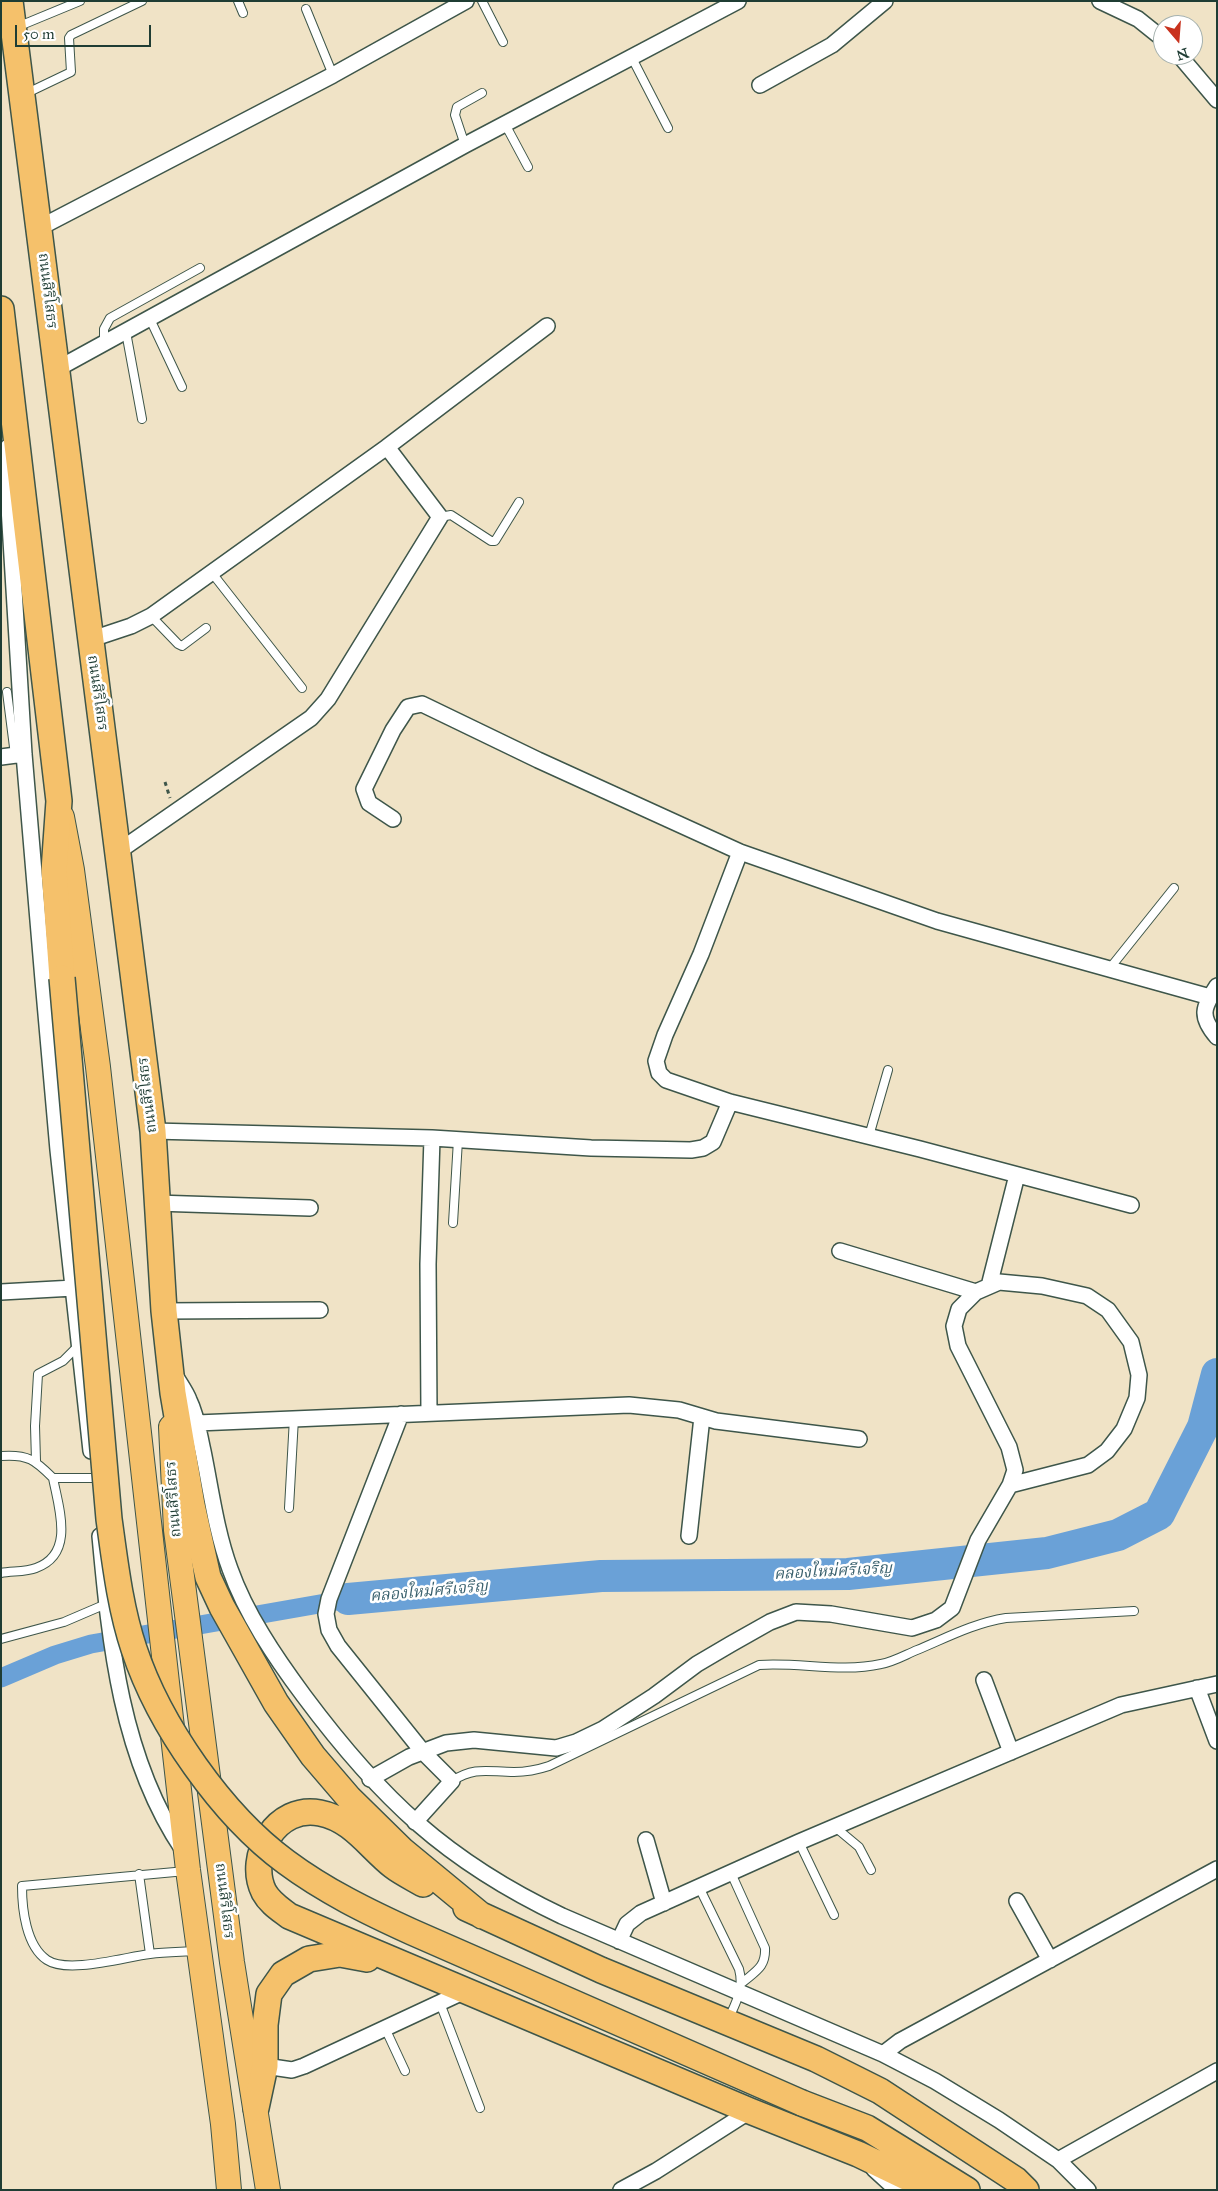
<!DOCTYPE html>
<html>
<head>
<meta charset="utf-8">
<style>
	body { margin:0 }
	#map { position:relative; width:1218px; height:2191px; overflow:hidden; background:#f0e3c6; font-family:"IM FELL Great Primer",serif }
	canvas { display:block }
	.frame { position:absolute; inset:0; border:2px solid #1f3d34; pointer-events:none }
	.north { position:absolute; left:1153px; top:15px; width:50px; height:50px; box-sizing:border-box; background:#fff; border:1px solid #a5b1ae; border-radius:50%; rotate:162deg; font-size:14px; font-weight:700; line-height:20px; text-align:center; color:#1f3d34 }
	.north::after { content:''; display:block; margin:auto; width:18px; height:22px; background:#c8321e; clip-path:polygon(50% 0,100% 100%,50% 72%,0 100%) }
	.scale { position:absolute; left:15px; top:25px; width:136px; height:22px; box-sizing:border-box; border:2px solid #1f3d34; border-top:0; padding-left:6px; font-size:15px; line-height:18px; white-space:nowrap; color:#1f3d34; -webkit-text-stroke:4px #fff; paint-order:stroke }
</style>
</head>
<body>
<div id="map">
<canvas width="1218" height="2191"></canvas>
<div class="frame"></div>
<div class="north">N</div>
<div class="scale">50 m</div>
</div>
<script>
const g = document.querySelector('canvas').getContext('2d');
g.lineJoin = 'round';
function stroke(path, color, width, dash) { g.strokeStyle = color; g.lineWidth = width; g.lineCap = dash ? 'butt' : 'round'; g.setLineDash(dash || []); g.stroke(path); }
function label(font, color, halo, rows, align = 'center') {
  g.font = font + ' "IM FELL Great Primer","Noto Serif Thai",serif'; g.lineWidth = 5; g.setLineDash([]); g.textBaseline = 'middle'; g.strokeStyle = halo; g.fillStyle = color; for (const [text, x, y, turn = 0] of rows) {
    g.save(); g.translate(x, y); g.rotate((+turn || 0) * Math.PI / 180); g.textAlign = isNaN(turn) ? turn : align; if (halo) g.strokeText(text, 0, 0); g.fillText(text, 0, 0); g.restore();
  }
}
const canal = new Path2D(`
	M1 1678 55 1655 91 1644 348 1599`);
const river = new Path2D(`
	M348 1599 601 1576 848 1574 1047 1553 1118 1535 1159 1514 1203 1427 1217 1374`);
const path = new Path2D(`
	M165 782 170 798`);
const service = new Path2D(`
	M238 1 243 13
	M482 1 503 42
	M306 9 333 75
	M17 27 80 1
	M632 58 668 128
	M25 94 71 72 69 38 71 35 142 1
	M505 124 528 167
	M465 145 455 115 457 107 482 93
	M150 319 182 387
	M126 332 142 419
	M104 344V329L110 318 200 268
	M440 517 451 515 491 541H495L519 502
	M212 573 302 688
	M151 616 178 644 182 646 206 628
	M7 692 15 755
	M1110 968 1174 888
	M869 1136 888 1070
	M453 1223 458 1140
	M1 1456C28 1454 35 1460 53 1478H94
	M36 1461 35 1426 38 1374 63 1361 78 1346
	M289 1508 294 1418
	M1 1573C12 1571 26 1572 36 1568 75 1554 59 1509 53 1478
	M1 1639 64 1622 106 1604
	M452 1781C476 1766 488 1772 514 1772 526 1772 537 1770 549 1766L759 1665C800 1662 841 1673 881 1664 893 1662 905 1655 917 1650 946 1638 974 1623 1006 1618L1134 1611
	M835 1827 859 1847 871 1870
	M799 1842 834 1915
	M186 1871 22 1886C22 1909 26 1946 47 1960 68 1974 125 1957 150 1954 165 1952 181 1952 196 1951
	M731 1873 765 1948C766 1967 756 1971 743 1982
	M139 1874 150 1954
	M699 1887 739 1969C744 1988 737 2000 729 2018
	M440 2003 480 2108
	M385 2028 405 2071`);
const minor = new Path2D(`
	M1100 1 1138 19 1163 39
	M1179 55 1217 100
	M760 85 832 45 885 1
	M39 228 333 75 466 1
	M57 369 465 145 738 1
	M8 447 7 474 24 754 43 980 58 1150 91 1451
	M89 640 131 626 151 616 387 447 547 326
	M1 757 24 754
	M393 819 369 803 364 789 393 730 408 707 422 704 538 760 740 852 937 921 1210 997
	M119 851 311 718 328 699 440 517 387 447
	M740 852 701 954 665 1035 656 1061 659 1073 666 1080 730 1102 920 1149 1131 1205
	M1217 986C1203 1008 1199 1016 1217 1037
	M153 1131 432 1138 591 1148 691 1150 703 1148 713 1142 730 1102
	M156 1203 310 1208
	M840 1251 976 1292
	M989 1286 1017 1175
	M1 1292 74 1288
	M164 1311 320 1310
	M176 1377C180 1384 186 1392 189 1400 197 1416 199 1434 203 1451 211 1490 216 1531 230 1569 246 1614 275 1657 304 1696 380 1798 446 1861 562 1916L883 2054 935 2081 999 2120 1058 2160 1088 2190
	M429 1413 428 1264 432 1138
	M401 1414 329 1599 326 1614 329 1630 338 1646 423 1752 452 1781 415 1822
	M197 1423 629 1405 679 1410 716 1421 859 1439
	M100 1536C110 1644 121 1758 183 1850
	M689 1536 702 1417
	M984 1680 1011 1752
	M1197 1688 1217 1741
	M370 1779 409 1757 446 1743 474 1740 556 1748 576 1742 603 1729 654 1696 697 1664 731 1644 770 1622 796 1612 831 1614 912 1628 936 1620 952 1608 978 1540 1010 1485 1015 1470 1009 1447 958 1346 954 1326 959 1309 976 1292 999 1282 1042 1286 1087 1296 1108 1310 1131 1342 1139 1375 1137 1398 1124 1429 1107 1451 1088 1465 1010 1485
	M646 1840 664 1903
	M1017 1901 1050 1960
	M619 1941 627 1924 641 1913 799 1842 1121 1705 1217 1684
	M883 2054 900 2041 1217 1869
	M265 2066 292 2070 304 2066 465 1991
	M1058 2160 1217 2071
	M874 2169 897 2190
	M621 2190 656 2171 750 2111`);
const primary = new Path2D(`
	M62 817 72 870 98 1067 188 1870 223 2124 229 2190
	M171 1427 176 1530 232 1962 268 2190`);
const trunk = new Path2D(`
	M10 1 153 1131 164 1311 173 1393 192 1505 208 1577 222 1607 276 1703 313 1756 349 1798 402 1850 482 1916
	M1 309 59 801 54 871 62 978
	M423 1884C413 1878 402 1873 393 1866 369 1847 352 1819 320 1813 277 1804 246 1856 264 1892 270 1903 280 1909 289 1916L750 2111 858 2154 933 2190
	M466 1908 601 1970 816 2059 880 2091 1016 2180 1026 2190
	M802 2103 867 2128 967 2190
	M256 2108 265 2066V2025L269 1994 283 1974 309 1959 340 1954 367 1959`);
const trunkBridge = new Path2D(`
	M62 978 109 1519C115 1562 120 1607 134 1649 159 1725 222 1815 286 1862 325 1891 368 1912 412 1932L802 2103`);
const streetNames = [
	["ถนนสิริโสธร",47,291,83],
	["ถนนสิริโสธร",97,693,82],
	["ถนนสิริโสธร",148,1095,-97],
	["ถนนสิริโสธร",174,1499,-94],
	["ถนนสิริโสธร",224,1901,83]
];
const waterNames = [
	["คลองใหม่ศรีเจริญ",833,1572,-3],
	["คลองใหม่ศรีเจริญ",429,1592,-5]
];
stroke(canal, '#6aa1d7', 19);
stroke(river, '#6aa1d7', 32);
stroke(service, '#3e564a', 10);
stroke(minor, '#3e564a', 18);
stroke(primary, '#3e564a', 26);
stroke(trunk, '#3e564a', 28);
stroke(path, '#3e564a', 3, [4, 4]);
stroke(service, '#fff', 8);
stroke(minor, '#fff', 15);
stroke(primary, '#f5c16b', 24);
stroke(trunk, '#f5c16b', 25);
stroke(trunkBridge, '#3e564a', 28, []);
stroke(trunkBridge, '#f5c16b', 25);
label('15px', '#1f3d34', '#fff', streetNames);
label('italic 16px', '#39606d', '#fff', waterNames);
</script>
</body>
</html>
